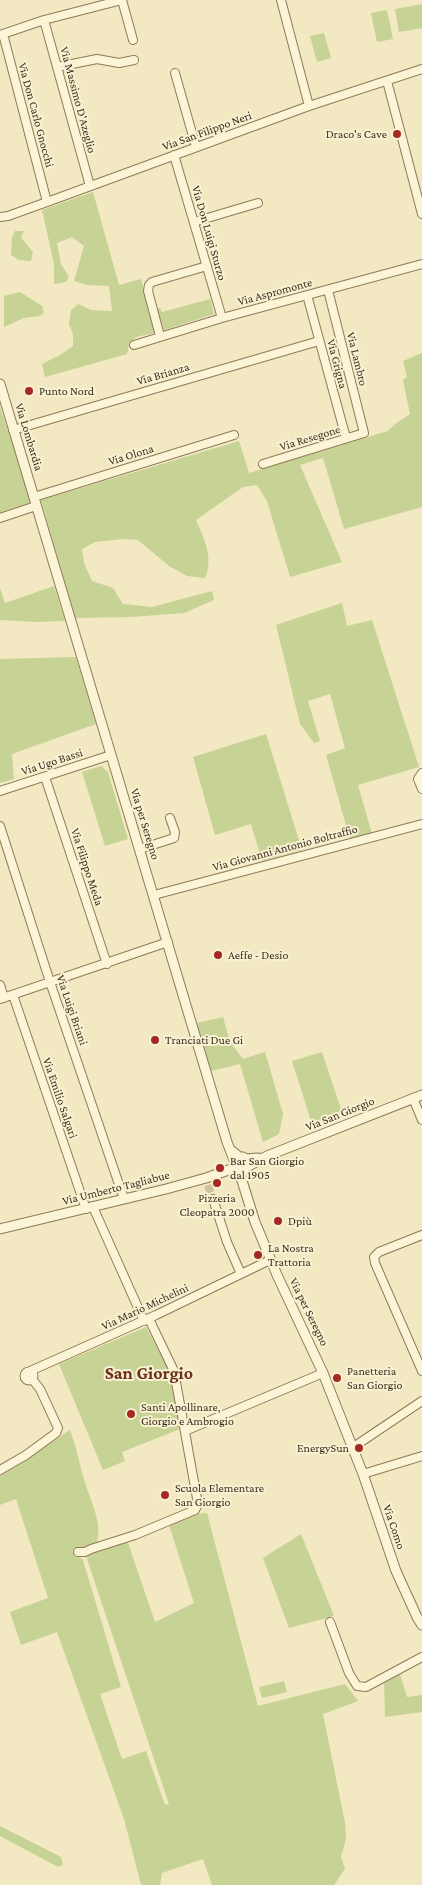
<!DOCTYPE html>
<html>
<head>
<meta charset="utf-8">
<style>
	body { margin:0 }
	canvas { display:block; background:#f2e8c2 }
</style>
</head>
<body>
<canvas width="422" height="1885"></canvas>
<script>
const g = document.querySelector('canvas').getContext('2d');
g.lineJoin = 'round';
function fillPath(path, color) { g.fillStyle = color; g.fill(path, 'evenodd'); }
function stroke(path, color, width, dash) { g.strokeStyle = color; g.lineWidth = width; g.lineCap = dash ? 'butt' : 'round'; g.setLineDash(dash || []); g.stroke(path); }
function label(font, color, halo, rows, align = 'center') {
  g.font = font + ' "Crimson Pro",serif'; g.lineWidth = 4; g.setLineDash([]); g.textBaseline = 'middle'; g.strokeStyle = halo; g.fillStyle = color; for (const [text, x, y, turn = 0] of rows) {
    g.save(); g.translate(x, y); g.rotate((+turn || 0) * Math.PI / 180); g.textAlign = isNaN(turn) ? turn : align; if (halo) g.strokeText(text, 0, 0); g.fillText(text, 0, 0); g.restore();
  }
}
const green = new Path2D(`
	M422 4V28L399 32 395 9Z
	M387 10 393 39 377 42 371 13Z
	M324 33 331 58 317 62 310 36Z
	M93 192 119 285 141 279 154 333 136 337 129 344 127 354 45 377 42 364 60 355 73 346V334L69 324 71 310 78 304 91 310 112 311 109 286 88 285 74 281 84 246 72 237 57 243 61 264 69 277 66 282 54 284V264L42 210Z
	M15 231H24L21 237 33 252 31 261 19 260 11 255 12 237Z
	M20 292 42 306 44 313 39 316 24 318 4 327V296Z
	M210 299 214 314 164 330 157 309 160 308 162 312Z
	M422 353V507L344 529 323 458 300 465 342 562 290 577 267 501 257 485 243 487 196 520C204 538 214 559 205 578L187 576 169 566 138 540 123 539 95 542 82 549 84 563 92 581 113 588 123 604 152 607 212 591 214 600 184 613 131 617 75 618 41 500 239 441 249 473 388 431 395 424 410 414 403 380 407 377 403 361Z
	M0 407 33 505 0 516Z
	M54 586 65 621 36 622 0 620V588L5 603Z
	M342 603 347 626 372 620 419 767 358 785 372 834 350 839 326 755 345 748 330 694 308 701 320 741 314 743 300 724 276 625Z
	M76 657 96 724 12 754 14 779 0 783V659Z
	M266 734 302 850 262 861 251 824 215 835 193 757Z
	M101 766 108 772 128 839 105 846 82 772Z
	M223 1017 230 1042 243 1059 265 1052 283 1114 279 1134 263 1142 240 1064 211 1071 197 1023Z
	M322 1052 343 1115 313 1127 292 1061Z
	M146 1327 170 1372 180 1429 122 1452 125 1461 103 1470 59 1364Z
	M70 1430C76 1446 79 1462 84 1479 90 1501 104 1523 96 1546L80 1548 71 1551 83 1560 121 1687 100 1694 122 1759 146 1751 165 1805 169 1804 87 1559 90 1552 127 1540 155 1622 194 1603 169 1525 195 1514 207 1513 258 1706 345 1684 358 1701 323 1714 345 1823 346 1839 341 1857 345 1869 334 1885H212L203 1859 162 1873 160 1885H142L140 1881 124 1819 57 1632 21 1645 10 1612 48 1598 16 1499 0 1505V1475L8 1471Z
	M301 1534 334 1616 289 1628 263 1558Z
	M400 1674 407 1697 422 1695V1712L385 1717 384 1683Z
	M284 1681 287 1692 262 1698 259 1687Z
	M0 1826 61 1857 63 1865 58 1867 0 1836Z`);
const minorTunnel = new Path2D(`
	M208 1185 213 1199`);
const minor = new Path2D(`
	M122 0 133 40
	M281 0 309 106
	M44 20 90 186
	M3 34 47 202
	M0 35 44 20 122 0
	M57 67 97 59 119 63 134 60
	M175 73 196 147
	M387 81 422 214
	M174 155 222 318
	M0 217 8 216 47 202 309 106 422 69
	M194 222 258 203
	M307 295 346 438
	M160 336 148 291 149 285 152 282 207 266
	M134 345 222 318 422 264
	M13 430 319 341
	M263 464 364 433 328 290
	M34 497 234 435
	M0 518 36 506
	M422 773 418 779 422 789
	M45 777 107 964
	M0 791 111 755
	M0 826 50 982 124 1199
	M140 849 174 838 175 832 170 818
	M154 895 422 824
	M0 985 4 998
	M13 995 86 1209
	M0 999 168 942
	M413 1098 422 1120
	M213 1199 227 1242 241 1274
	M93 1207 144 1321
	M422 1235 379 1252 374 1257 375 1263 422 1371
	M24.5 1376a4.5 4.5 0 1 1 9 0a4.5 4.5 0 1 1-9 0Z
	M28 1372 156 1315 270 1260
	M185 1431 323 1373
	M352 1448 422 1401
	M0 1470 26 1455 56 1433 58 1428 40 1389 32 1379
	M363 1474 422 1456
	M78 1552H85L91 1549 135 1535 195 1510 198 1504 174 1371 149 1319
	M330 1622 349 1673 357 1686 366 1687 422 1657`);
const tertiary = new Path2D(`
	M0 384 227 1142 236 1165 239 1168 243 1169 267 1156 422 1095
	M232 1151 239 1157H243L246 1159 258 1158
	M238 1168 255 1222 277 1275 323 1373 363 1474 396 1571 417 1617 422 1625
	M0 1229 166 1189 206 1178 237 1167`);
const markers = [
	[397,134,5,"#a42921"],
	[29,391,5,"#a42921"],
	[218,955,5,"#a42921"],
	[155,1040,5,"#a42921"],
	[220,1168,5,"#a42921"],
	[217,1183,5,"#a42921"],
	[278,1221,5,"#a42921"],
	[258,1255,5,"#a42921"],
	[337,1378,5,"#a42921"],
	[131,1414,5,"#a42921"],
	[359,1448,5,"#a42921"],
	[165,1495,5,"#a42921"]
];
const streetNames = [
	["Via Massimo D'Azeglio",78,100,75],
	["Via Don Carlo Gnocchi",36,115,75],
	["Via San Filippo Neri",207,131,-20],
	["Via Don Luigi Sturzo",209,233,74],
	["Via Aspromonte",275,292,-15],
	["Via Lambro",357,359,76],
	["Via Grigna",337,364,75],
	["Via Brianza",163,374,-16],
	["Via Lombardia",29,437,73],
	["Via Resegone",310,438,-17],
	["Via Olona",131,455,-17],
	["Via Ugo Bassi",52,762,-18],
	["Via per Seregno",145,824,73],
	["Via Giovanni Antonio Boltraffio",285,848,-15],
	["Via Filippo Meda",87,867,72],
	["Via Luigi Briani",72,1010,71],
	["Via Emilio Salgari",60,1098,71],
	["Via San Giorgio",340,1114,-22],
	["Via Umberto Tagliabue",116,1188,-14],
	["Via Mario Michelini",145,1307,-25],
	["Via per Seregno",309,1312,64],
	["Via Como",394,1527,71]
];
const poiNames = [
	["Draco's Cave",387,134,"right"],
	["Punto Nord",39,391],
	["Aeffe - Desio",228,955],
	["Tranciati Due Gi",165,1040],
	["Bar San Giorgio",230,1161],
	["dal 1905",230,1175],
	["Pizzeria",217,1198,"center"],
	["Cleopatra 2000",217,1212,"center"],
	["Dpiù",288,1221],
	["La Nostra",268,1248],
	["Trattoria",268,1262],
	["Panetteria",347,1371],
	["San Giorgio",347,1385],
	["Santi Apollinare,",141,1407],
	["Giorgio e Ambrogio",141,1421],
	["EnergySun",349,1448,"right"],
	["Scuola Elementare",175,1488],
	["San Giorgio",175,1502]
];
const districtNames = [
	["San Giorgio",149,1373]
];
fillPath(green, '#c7d295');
stroke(minorTunnel, '#cec3a1', 8, [8, 4]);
stroke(minor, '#8f7957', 10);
stroke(tertiary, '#8f7957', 11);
stroke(minor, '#fcf4d7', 8);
stroke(tertiary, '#fcf4d7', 9);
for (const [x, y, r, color] of markers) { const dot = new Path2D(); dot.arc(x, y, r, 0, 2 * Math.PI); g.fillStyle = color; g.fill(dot); stroke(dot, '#f9f1d3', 2); }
label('12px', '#3d2f1d', '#f9f1d3', streetNames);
label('12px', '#3d2f1d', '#f9f1d3', poiNames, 'left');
label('bold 18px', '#6e3018', '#f9f1d3', districtNames);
</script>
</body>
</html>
